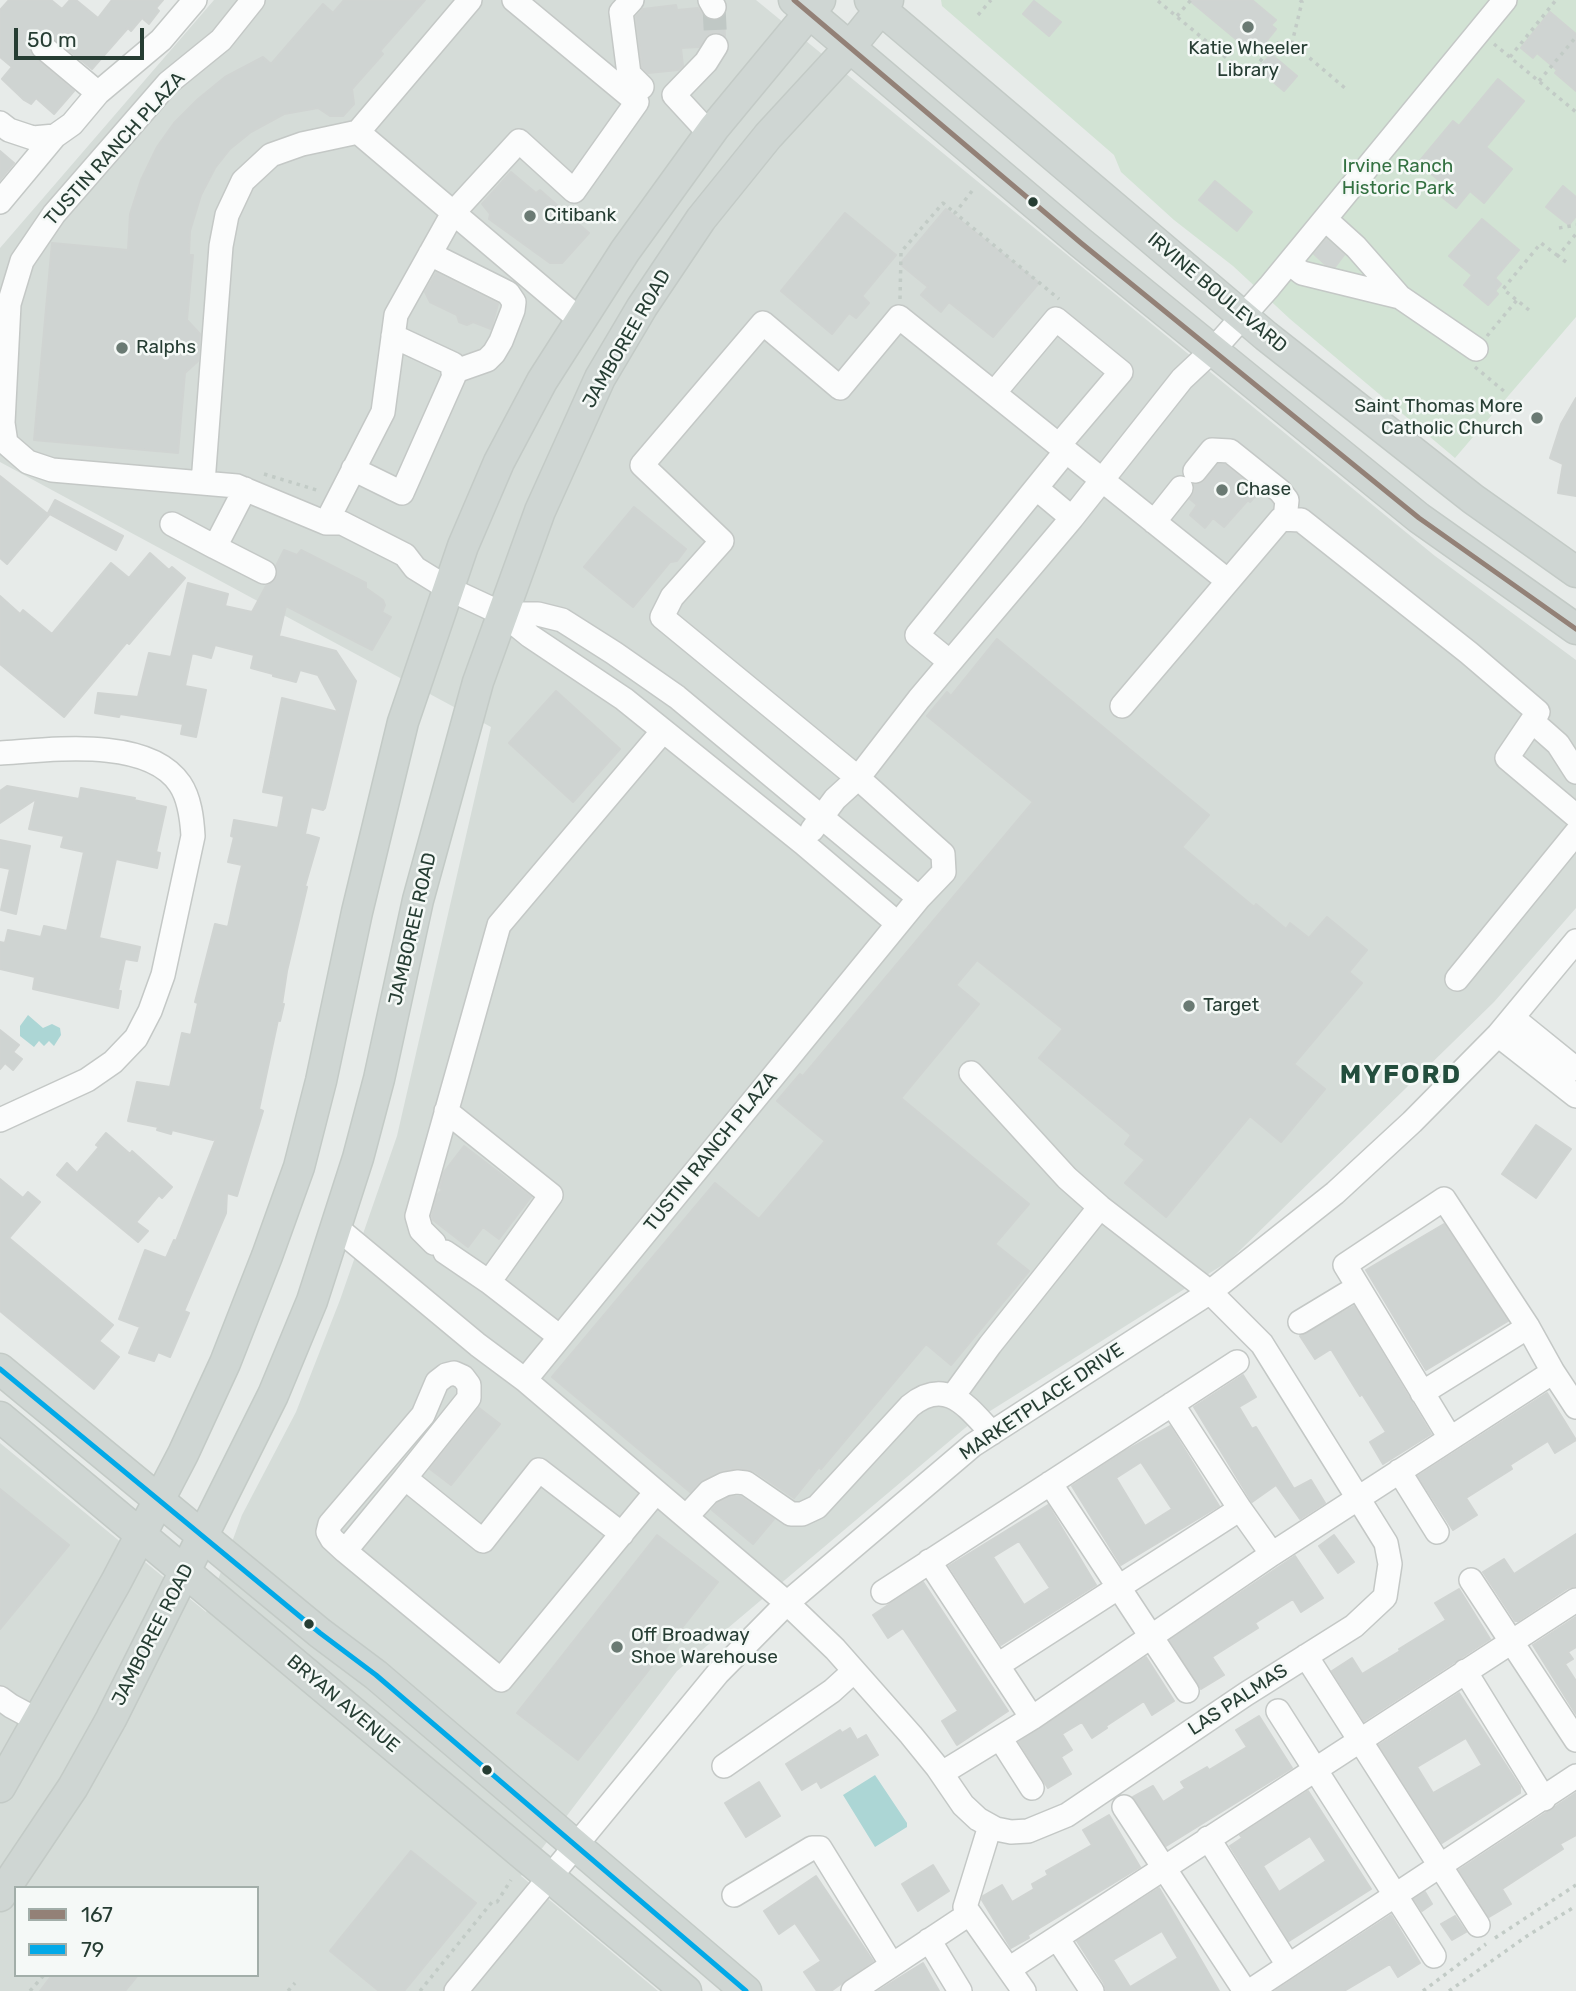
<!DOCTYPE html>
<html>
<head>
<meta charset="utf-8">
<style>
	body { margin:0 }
	#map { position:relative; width:1576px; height:1991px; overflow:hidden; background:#e7ebe9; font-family:Rubik,sans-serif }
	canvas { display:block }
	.legend { position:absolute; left:14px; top:1886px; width:245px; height:91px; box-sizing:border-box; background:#f5f9f7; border:2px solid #a2aea9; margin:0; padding:9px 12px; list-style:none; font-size:21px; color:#263d33 }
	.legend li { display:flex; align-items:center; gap:14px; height:35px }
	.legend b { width:35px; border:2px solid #a2aea9 }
	.scale { position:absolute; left:14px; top:28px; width:130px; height:32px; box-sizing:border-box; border:4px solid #263d33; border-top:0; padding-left:9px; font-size:21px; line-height:24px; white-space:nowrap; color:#263d33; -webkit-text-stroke:5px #f5f9f7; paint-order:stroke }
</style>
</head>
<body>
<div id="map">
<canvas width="1576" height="1991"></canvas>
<ul class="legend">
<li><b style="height:9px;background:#938177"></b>167</li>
<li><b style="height:9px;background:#02a9e8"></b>79</li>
</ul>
<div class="scale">50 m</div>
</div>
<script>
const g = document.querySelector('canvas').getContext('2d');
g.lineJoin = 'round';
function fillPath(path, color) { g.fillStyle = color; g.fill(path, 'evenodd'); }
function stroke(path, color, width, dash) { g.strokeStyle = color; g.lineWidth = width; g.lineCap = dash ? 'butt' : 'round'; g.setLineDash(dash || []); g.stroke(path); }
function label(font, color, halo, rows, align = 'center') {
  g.font = font + ' Rubik,sans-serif'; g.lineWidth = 5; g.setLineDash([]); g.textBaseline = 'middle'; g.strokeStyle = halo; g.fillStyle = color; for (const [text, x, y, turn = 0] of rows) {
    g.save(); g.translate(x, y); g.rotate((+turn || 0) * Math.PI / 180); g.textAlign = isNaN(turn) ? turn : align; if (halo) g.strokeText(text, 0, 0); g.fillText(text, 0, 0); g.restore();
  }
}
const built = new Path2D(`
	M214 0H756L1435 556 1576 660V908L1494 1002 1229 1261 971 1423 677 1671 521 1876 658 1991H0V1443L206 1612 242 1515 296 1412 340 1300 397 1136 491 727 0 462V248ZM16 1888H257V1975H16Z`);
const green = new Path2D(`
	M941 0H1576V317L1455 458 1290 319 1233 266 1174 220 1121 172 1114 155 942 6Z`);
const water = new Path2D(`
	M28 1015 43 1028 52 1024 60 1028 61 1035 54 1046 49 1041 44 1046 39 1041 34 1047 20 1036V1026Z
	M875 1775 907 1823V1827L875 1847 843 1795Z`);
const building = new Path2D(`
	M9 0H51L62 9 70 0H76L98 18 112 0H163L156 8 159 11 149 24 142 18 131 31 128 28 92 69 51 36 45 33 33 38 29 45 34 57 74 91 54 114 36 98 31 104 24 100 2 79 12 67 0 57V10Z
	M344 0H425L380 51 383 54 352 89 354 104 343 116H330L318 108 284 114 251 132 230 149 215 168 201 195 190 231 189 255H193L187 320 200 334 198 361 185 373 178 453 34 440 52 243 128 250 130 214 141 180 157 147 174 123 198 99 225 77 263 57 271 64 323 4 333 13Z
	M1189 0H1252L1276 20 1271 25 1276 29 1255 55Z
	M1034 1 1061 22 1049 36 1023 14Z
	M676 5 677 10 698 8 706 19 713 21 724 17 725 36 717 32 710 33 699 47 681 48 683 66 678 70 648 73 642 67 636 17 643 9Z
	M1550 12 1576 34V91L1555 73 1557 70 1537 53 1533 58 1521 48Z
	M1271 54 1297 76 1284 91 1258 69Z
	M1498 79 1524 101 1486 147 1512 169 1484 203 1470 191 1456 208 1434 191 1441 182 1418 163 1453 121 1459 126Z
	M0 151 14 163 0 180Z
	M511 172 536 193 540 190 589 233 562 263H550L489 219 490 214 482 204Z
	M1215 181 1252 212 1237 231 1199 200Z
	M1563 186 1576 197V216L1569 225 1546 207Z
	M946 209 1039 283 993 337 949 302 941 312 921 295 928 287 900 264Z
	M845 213 896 255 862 296 869 303 856 318 849 313 832 334 781 291Z
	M1482 219 1519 250 1495 278 1501 284 1495 291 1498 294 1488 305 1464 285 1472 275 1449 256Z
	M1326 239 1344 255 1335 267 1326 265 1314 254Z
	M436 273 498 304 491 329 473 322 467 325 459 322 457 315 430 302 425 292Z
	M1576 398V496L1558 493 1563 464 1550 458 1561 424Z
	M1218 464 1225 465 1259 492 1250 502 1248 500 1224 527 1213 518 1205 528 1190 515 1197 505 1190 499 1195 491 1194 485 1205 480Z
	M0 476 49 515 7 564 0 558Z
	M55 500 123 536 116 550 48 513Z
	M634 507 686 549 677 561 670 562 633 607 584 567Z
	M284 550 297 555 301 550 366 583V588L383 600 385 605 382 612 391 617 372 650 286 606 279 636 336 651 356 681 325 808 323 810 311 807 305 834 319 838 305 886 307 887 287 971 282 1004H284L280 1021 278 1020 259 1109 263 1111 237 1196 227 1193 226 1213 184 1311 189 1313 170 1357 158 1352 154 1361 129 1353 140 1327 119 1319 145 1250 166 1258 174 1240 176 1241 217 1136 213 1140 172 1130 171 1134 157 1130 158 1127 128 1121 137 1082 170 1087 182 1033 191 1035 198 1003 195 1002 215 924 228 927 237 886 242 865 228 862 234 837 231 836 234 820 278 828 284 796 263 792 282 698 338 712 318 675 300 670 296 682 273 676V674L251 668 254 655 215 645 211 658 192 653 185 686 206 690 196 737 181 734 183 724 120 714 119 717 95 713 98 693 138 697 149 653 171 657 188 583 228 594 225 606 252 612 266 586 276 579V566Z
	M150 553 169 570 172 567 185 578 129 644 127 642 64 717 0 664V596L20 614 23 610 52 634 111 563 129 578Z
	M997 639 1209 815 1182 847 1254 907 1256 904 1286 929 1290 923 1309 938 1327 917 1367 950 1349 972 1362 983 1294 1064 1325 1089 1281 1142 1250 1116 1166 1217 1125 1183 1145 1160 1125 1144 1131 1135 1039 1058 1063 1029 977 960 956 985 979 1004 901 1098 1029 1204 995 1244 1029 1271 951 1365 926 1344 821 1469 819 1467 794 1498 754 1471 739 1468 719 1471 702 1480 690 1492 552 1377 715 1183 759 1219 825 1141 777 1101 800 1074 803 1076 1033 802 927 716 947 692 951 696Z
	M556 691 620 749 573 802 509 743Z
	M7 786 79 799 81 788 135 798 134 800 166 807 156 852 160 853 157 868 116 859 99 938 140 947 137 961 125 959 118 991H121L118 1008 33 989 35 977 0 969V942L5 943 8 930 41 937 44 926 67 931 84 852 61 847 64 836 29 829 36 799 0 823V791Z
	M0 840 30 846 16 914 1 910 10 869 0 867Z
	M0 1030 19 1045 13 1052 22 1059 13 1070 5 1063 0 1069Z
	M1536 1125 1571 1149 1536 1198 1502 1174Z
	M106 1133 130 1154 132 1151 172 1187 162 1198 159 1195 136 1222 148 1231 138 1242 57 1175 67 1163 77 1173 99 1147 96 1145Z
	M464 1146 531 1197 499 1239 483 1227 468 1247 433 1220 432 1216 437 1195 442 1190 440 1188 444 1172Z
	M0 1179 23 1198 28 1192 40 1202 9 1238 113 1325 99 1341 119 1357 94 1389 0 1311Z
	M1444 1224 1508 1321 1426 1370 1366 1270Z
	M1354 1306 1431 1434 1383 1464 1370 1442 1386 1432 1362 1394 1360 1396 1331 1349 1315 1359 1300 1336Z
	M1243 1375 1256 1397 1239 1407 1252 1429 1256 1427 1294 1489 1311 1480 1325 1503 1300 1519 1276 1485 1252 1502 1194 1407Z
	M1547 1393 1576 1440 1555 1453 1548 1441 1510 1465 1512 1469 1466 1498 1477 1515 1453 1530 1418 1476Z
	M479 1408 500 1424 451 1485 430 1469Z
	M1170 1426 1219 1506 1121 1565 1072 1486 1125 1451ZM1141 1462 1172 1509 1145 1526 1116 1478Z
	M0 1489 69 1545 0 1629Z
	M729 1497H741L774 1519 753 1544 712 1510 718 1503Z
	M1048 1505 1096 1585 1001 1645 949 1566ZM1019 1541 1050 1588 1024 1605 993 1557Z
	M1576 1534V1586L1568 1588 1518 1621H1515L1483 1572 1504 1559 1514 1574Z
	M657 1535 718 1582 578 1760 517 1713Z
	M1334 1535 1354 1562 1338 1573 1319 1546Z
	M1295 1556 1323 1598 1301 1612 1293 1599 1255 1623 1258 1628 1212 1657 1224 1675 1201 1689 1170 1640Z
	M923 1582 1008 1711 957 1745 942 1721 958 1711 903 1628 888 1638 873 1615Z
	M1459 1589 1490 1639 1364 1721 1332 1671 1352 1658 1362 1674 1400 1651 1399 1649 1446 1620 1435 1603Z
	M1576 1617V1647L1568 1652 1573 1659 1565 1664 1576 1681V1714L1533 1645Z
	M1146 1657 1174 1701 1152 1715 1144 1701 1106 1726 1107 1728 1092 1738 1082 1722 1062 1734 1072 1750 1061 1757 1071 1774 1048 1788 1019 1742Z
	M1459 1693 1520 1787V1793L1442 1843 1379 1745ZM1466 1738 1482 1765 1433 1793 1417 1767Z
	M1259 1716 1292 1768 1166 1846 1133 1797 1153 1786 1163 1802 1185 1788 1181 1782 1207 1767 1209 1770 1247 1747 1236 1730Z
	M850 1728 857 1740 866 1735 878 1755 821 1788 817 1781 802 1790 786 1764 840 1730 842 1733Z
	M759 1782 780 1816 746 1837 725 1803Z
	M1308 1791 1371 1889 1289 1941 1230 1846 1242 1838 1240 1835ZM1310 1836 1326 1861 1279 1892 1263 1866Z
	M1576 1793V1835L1560 1844 1563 1849 1502 1889 1511 1904 1489 1917 1459 1870Z
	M1109 1815 1140 1867 1028 1935 1029 1938 1011 1948 982 1900 983 1896 1002 1885 1012 1902 1034 1889 1032 1884 1048 1875 1046 1871 1092 1845 1083 1830Z
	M411 1851 476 1903 404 1991H379L330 1951Z
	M933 1865 949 1891 918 1911 902 1884Z
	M816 1876 873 1961 831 1991H817L804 1972 821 1961 795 1923 779 1934 764 1911Z
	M1159 1888 1219 1991H1106L1104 1983 1077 1941ZM1162 1931 1178 1958 1130 1987 1113 1960Z
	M1425 1892 1432 1904 1422 1911 1414 1899Z
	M1391 1915 1420 1963 1398 1977 1390 1964 1344 1991H1275Z
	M1455 1916 1466 1932 1452 1940 1441 1924Z
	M923 1963 939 1991H878L894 1981Z
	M52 1975H138L125 1991H40Z`);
const minorTunnel = new Path2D(`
	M714 7 716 46`);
const path = new Path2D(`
	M1300 0 1302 2 1292 43 1346 89
	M1158 1 1248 76 1275 43H1292
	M978 15 991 0
	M1177 16 1191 0
	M1494 44 1576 112
	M1510 57 1556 0
	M1539 81 1576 37
	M972 191 955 213 1059 299
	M1559 228 1576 225
	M1566 262 1558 256 1576 234
	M900 299 901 252 943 203 955 213
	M1529 310 1503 289 1541 243 1558 256
	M1487 336 1517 300
	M1475 367 1505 392
	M264 474 320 491
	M1495 1938 1576 1885
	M30 1991 44 1975
	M288 1991 295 1983
	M420 1991 492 1902H497L511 1880
	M1423 1991 1486 1944
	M1449 1991 1527 1936 1576 1906`);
const minor = new Path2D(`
	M253 0 221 40 168 83 54 214 22 261 9 304 3 423 6 443 28 462 52 470 237 486 326 523H342L405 555 415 568 449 589 503 614 530 636 624 699 803 843 897 923
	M632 0 621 12 629 74 642 87
	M710 0 714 7
	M43 47 98 93
	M0 123 9 130 33 138 55 136 72 124 98 93 161 40 195 0
	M358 132 580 320
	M710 134 674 95 706 62 716 46
	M0 202 55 136
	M1325 219 1356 247 1400 297 1476 349
	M430 254 508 293 514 302 513 310 501 341 494 353 487 360 453 372
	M1289 263 1302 273 1400 297
	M994 393 1056 319 1121 372 1059 445
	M353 469 402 493 454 376 453 364 393 336
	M1195 471 1212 450 1230 451 1280 491 1287 500 1285 519
	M203 483 221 246 227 215 243 181 271 155 302 144 358 132 470 0
	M1036 488 1072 518
	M1154 522 1181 488
	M326 523 383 412 396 315 453 213 519 141 574 191 637 102 514 0
	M172 524 215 547 245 489
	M215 547 264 572
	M950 662 917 635 1066 451
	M1122 706 1281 519 1301 520 1469 653 1538 712 1507 758 1576 816
	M1532 721 1558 744 1576 772
	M0 753C49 750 148 736 180 784 190 799 192 819 193 836L163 975 150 1011 136 1038 113 1062 87 1080 0 1120
	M812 830 835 799 858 778 919 699 1072 518 1182 379 1214 349 1269 287 1505 0
	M919 898 944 872 943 854 858 778 662 617 672 597 722 541 642 465 763 323 840 388 899 317 1228 581
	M1457 979 1576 833
	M1513 1018 1576 1069
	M1498 1035 1576 1096
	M446 1111 551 1195 489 1282 560 1337
	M336 1227 478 1345 525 1380 919 898 677 697 614 653 562 620 538 614H503
	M434 1243 421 1230 417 1216 499 925 663 731
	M445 1252 489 1282
	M1300 1322 1358 1287
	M525 1380 787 1603 835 1649 911 1735 937 1767 963 1805 978 1819 996 1829 1011 1832 1028 1831 1067 1815 1246 1694 1354 1626 1385 1597 1390 1564 1386 1543 1262 1344 1210 1292 1100 1207 1067 1178 971 1073
	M1422 1393 1528 1327
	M953 1396 990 1345 1100 1207
	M1172 1404 1240 1509 1272 1554
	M1450 1438 1345 1265 1444 1199 1528 1327 1553 1372 1576 1407
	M1399 1471 1437 1532
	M1050 1483 1187 1691
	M686 1517 709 1492 725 1484 737 1482 746 1483 791 1514H802L817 1507 910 1406C947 1376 968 1408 992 1433
	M622 1534 539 1470 483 1541 405 1478 345 1551 501 1680 656 1492
	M345 1551 332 1539 328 1532 330 1524 423 1415 437 1382 446 1375 454 1373 463 1377 469 1385V1398L405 1478
	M929 1561 1032 1718
	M1471 1580 1576 1740
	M883 1592 1237 1362
	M1306 1656 1478 1925
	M998 1665 1240 1509
	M1465 1671 1544 1799
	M0 1698 11 1706 39 1721
	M1278 1711 1434 1956
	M1000 1738 1032 1788
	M724 1766 832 1691 854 1671
	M942 1773 1032 1718 1272 1554 1553 1372
	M1124 1807 1245 1991
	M990 1826 965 1907 1024 1991
	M1208 1838 1288 1965
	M734 1895 812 1848H820L892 1965
	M1057 1938 1092 1991
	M929 1940 960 1991
	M1009 1969 1576 1600
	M456 1991 718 1673 787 1603 973 1445 1210 1292 1335 1193 1412 1122 1498 1035 1576 941
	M853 1991 969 1914
	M1250 1991 1576 1776`);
const major = new Path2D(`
	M794 0 1081 243 1419 518 1576 629
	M870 0 1266 336 1473 499 1576 572
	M0 1369 320 1633 376 1675 746 1991
	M0 1417 686 1991
	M0 1787 116 1582 183 1454 225 1363 267 1256 299 1167 321 1081 357 912 403 722 463 546 499 462 542 381 625 251 714 128 820 0
	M0 1896 73 1787 111 1719 273 1395 312 1301 358 1158 379 1079 418 900 478 682 540 511 600 378 642 307 701 219 768 136 850 47 888 0`);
const bus1 = new Path2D(`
	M794 0 1081 243 1419 518 1576 629`);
const bus2 = new Path2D(`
	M0 1369 320 1633 376 1675 746 1991`);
const markers = [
	[1248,27,7,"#6a7a73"],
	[1033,202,6,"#263d33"],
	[530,216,7,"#6a7a73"],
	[122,348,7,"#6a7a73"],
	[1537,418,7,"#6a7a73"],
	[1222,490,7,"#6a7a73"],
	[1189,1006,7,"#6a7a73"],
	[309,1624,6,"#263d33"],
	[617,1647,7,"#6a7a73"],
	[487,1770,6,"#263d33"]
];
const poiNames = [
	["Katie Wheeler",1248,49,"center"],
	["Library",1248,71,"center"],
	["Citibank",544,216],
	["Ralphs",136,348],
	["Saint Thomas More",1523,407,"right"],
	["Catholic Church",1523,429,"right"],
	["Chase",1236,490],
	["Target",1203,1006],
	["Off Broadway",631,1636],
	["Shoe Warehouse",631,1658]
];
const streetNames = [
	["TUSTIN RANCH PLAZA",115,149,-48],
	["IRVINE BOULEVARD",1217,293,40],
	["JAMBOREE ROAD",627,339,-60],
	["JAMBOREE ROAD",413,929,-77],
	["TUSTIN RANCH PLAZA",711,1152,-51],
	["MARKETPLACE DRIVE",1042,1402,-34],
	["JAMBOREE ROAD",153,1635,-63],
	["LAS PALMAS",1238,1700,-33],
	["BRYAN AVENUE",343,1704,40]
];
const parkNames = [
	["Irvine Ranch",1398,167],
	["Historic Park",1398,189]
];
const districtNames = [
	["MYFORD",1401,1075]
];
fillPath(built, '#d5dcd8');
fillPath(green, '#d2e3d4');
fillPath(water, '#acd6d5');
fillPath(building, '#cfd4d2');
stroke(building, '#d0d4d2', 2);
stroke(minorTunnel, '#c0c8c5', 23, [23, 11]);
stroke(minor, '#c4c8c6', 26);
stroke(major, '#c3cac6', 33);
stroke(path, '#c2cbc6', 3.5, [3.5, 5]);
stroke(minor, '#fbfcfc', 23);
stroke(major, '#cfd6d3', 30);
stroke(bus1, '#938177', 5);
stroke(bus2, '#02a9e8', 5);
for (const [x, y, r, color] of markers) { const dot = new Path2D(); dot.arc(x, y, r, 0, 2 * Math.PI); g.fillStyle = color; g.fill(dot); stroke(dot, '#f5f9f7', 2.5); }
label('19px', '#263d33', '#f5f9f7', poiNames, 'left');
label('19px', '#263d33', '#f5f9f7', streetNames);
label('19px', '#337141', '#f5f9f7', parkNames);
g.letterSpacing = '2px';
label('bold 26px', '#234e3d', '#f5f9f7', districtNames);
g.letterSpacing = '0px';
</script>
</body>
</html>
